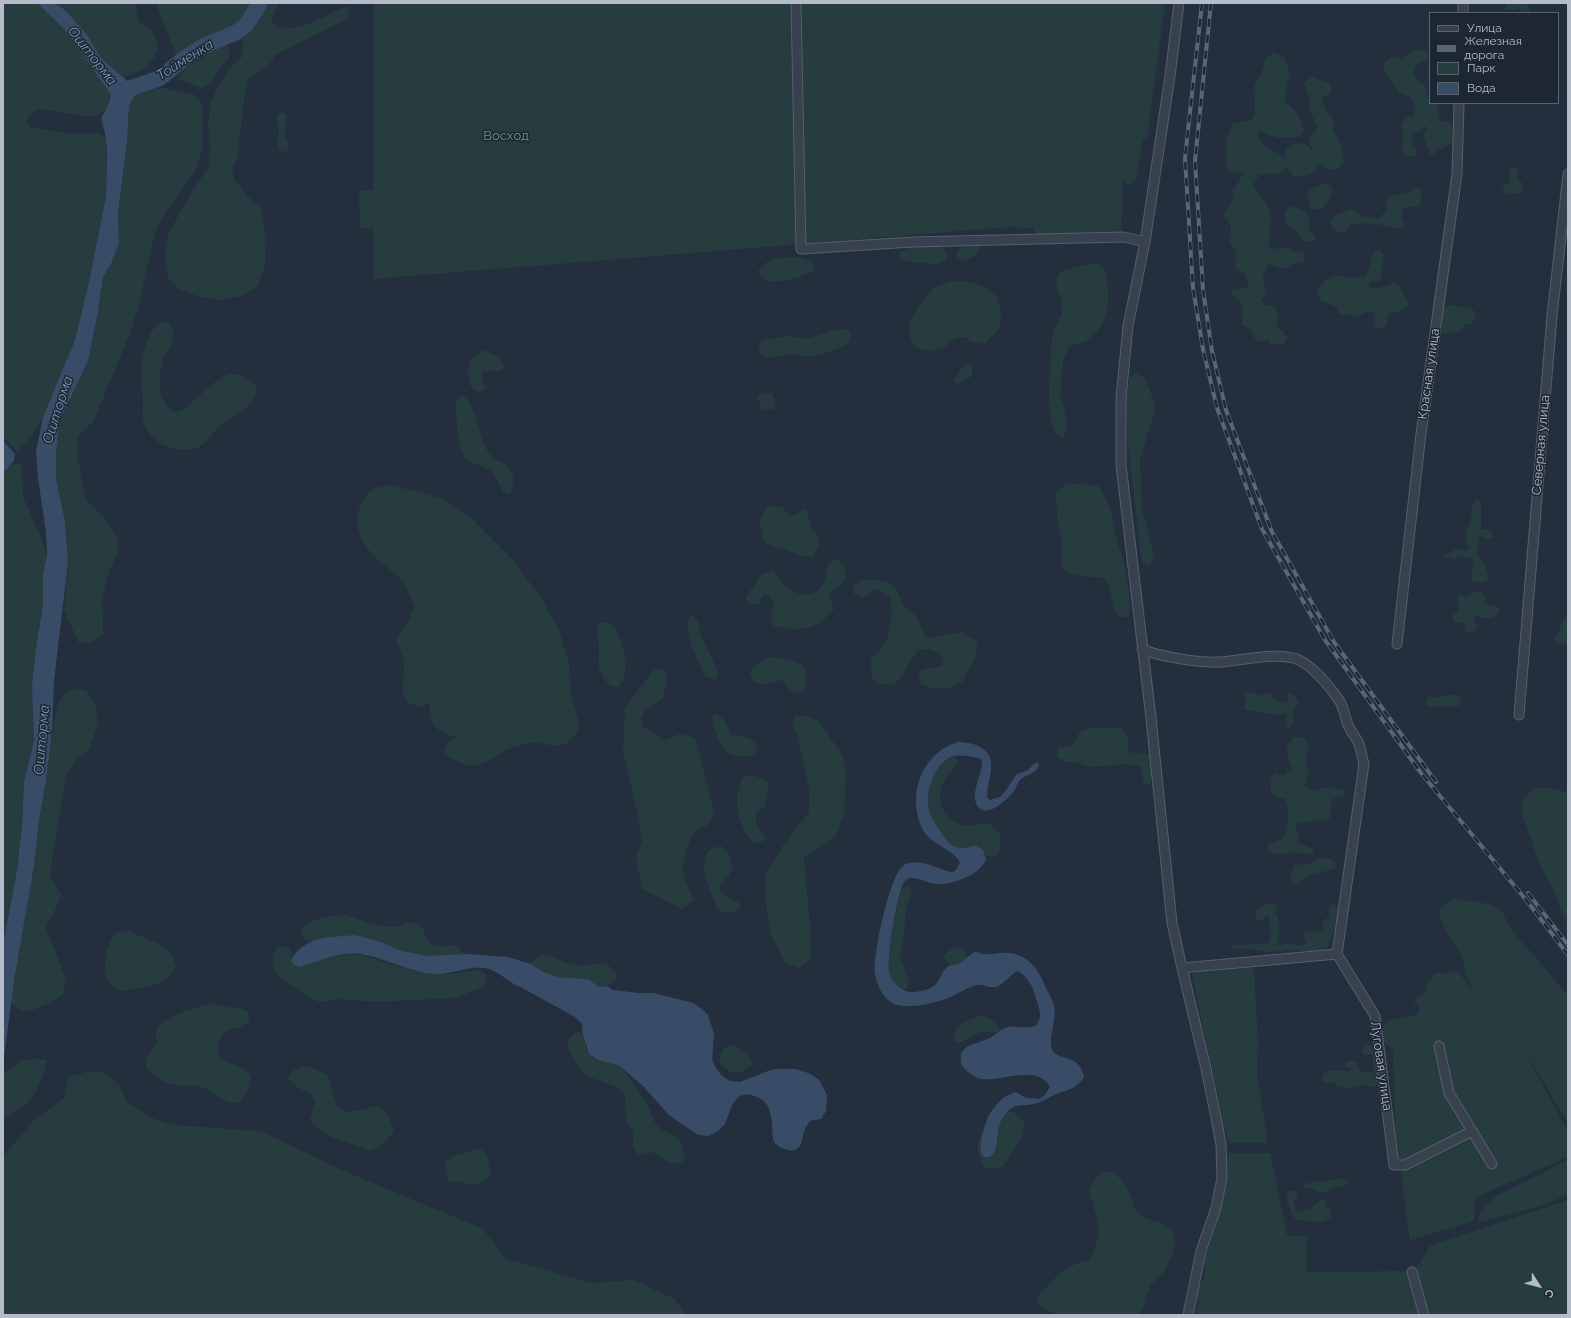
<!DOCTYPE html>
<html>
<head>
<meta charset="utf-8">
<style>
	body { margin:0 }
	#map { position:relative; width:1571px; height:1318px; overflow:hidden; background:#242f3e; font-family:Raleway,sans-serif }
	canvas { display:block }
	.frame { position:absolute; inset:0; border:4px solid #b4bcc9; pointer-events:none }
	.legend { position:absolute; left:1429px; top:12px; width:130px; height:92px; box-sizing:border-box; background:#1d2633; border:1px solid #59626f; margin:0; padding:5px 7px; list-style:none; font-size:12px; color:#b4bcc9 }
	.legend li { display:flex; align-items:center; gap:8px; height:20px }
	.legend b { width:20px; border:1px solid #59626f }
	.north { position:absolute; left:1519px; top:1266px; width:40px; height:40px; -webkit-text-stroke:3px #1d2633; paint-order:stroke; rotate:126deg; font-size:11px; font-weight:700; line-height:16px; text-align:center; color:#b4bcc9 }
	.north::after { content:''; display:block; margin:auto; width:14px; height:18px; background:#b4bcc9; clip-path:polygon(50% 0,100% 100%,50% 72%,0 100%) }
</style>
</head>
<body>
<div id="map">
<canvas width="1571" height="1318"></canvas>
<div class="frame"></div>
<ul class="legend">
<li><b style="height:5px;background:#38414e"></b>Улица</li>
<li><b style="height:5px;background:#5a6575"></b>Железная дорога</li>
<li><b style="height:11px;background:#263c3f"></b>Парк</li>
<li><b style="height:11px;background:#394c67"></b>Вода</li>
</ul>
<div class="north">С</div>
</div>
<script>
const g = document.querySelector('canvas').getContext('2d');
g.lineJoin = 'round';
function fillPath(path, color) { g.fillStyle = color; g.fill(path, 'evenodd'); }
function stroke(path, color, width, dash) { g.strokeStyle = color; g.lineWidth = width; g.lineCap = dash ? 'butt' : 'round'; g.setLineDash(dash || []); g.stroke(path); }
function label(font, color, halo, rows, align = 'center') {
  g.font = font + ' Raleway,sans-serif'; g.lineWidth = 3; g.setLineDash([]); g.textBaseline = 'middle'; g.strokeStyle = halo; g.fillStyle = color; for (const [text, x, y, turn = 0] of rows) {
    g.save(); g.translate(x, y); g.rotate((+turn || 0) * Math.PI / 180); g.textAlign = isNaN(turn) ? turn : align; if (halo) g.strokeText(text, 0, 0); g.fillText(text, 0, 0); g.restore();
  }
}
const green = new Path2D(`
	M3 3H37L65 30 110 93C107 137 57 103 35 111 30 113 28 118 26 123L30 127 57 132 85 134 97 133 106 138V197L89 282 75 340 43 417 31 437 17 452 3 436Z
	M54 3H136L138 22 149 27 156 39 158 48 155 56 146 68 127 76 120 75 101 58 87 35 65 10Z
	M156 3H258V4L243 27 229 34 224 41 229 49V59L221 66 211 82 203 88 177 79C183 68 194 63 205 58L210 48V42L199 45 181 55 175 53Z
	M266 3H279L271 21C273 23 276 26 278 27 294 35 331 13 346 6L349 11 347 19 275 55C270 67 260 71 249 78L245 93 237 160 232 169 234 179 247 196 261 208 266 237 265 265 257 287 242 296 221 300 200 297 178 289 169 279 165 261 167 237 186 201 209 166 210 146 208 125 211 103 215 93 228 70 242 57 243 39 256 22Z
	M374 3H1165L1147 138H1143L1136 179 1128 186 1123 181 1121 233H1109L1089 235 1064 233 1040 236 1033 231 1034 228 1009 227 374 279 373 228H360L359 191 373 190Z
	M1508 3H1532L1529 4V11L1533 13H1521L1520 7 1515 10 1505 9Z
	M1416 49 1427 51V60L1418 64 1413 73 1419 82 1424 85 1428 98 1430 99V103H1436L1438 107V117L1442 122 1449 121 1451 125 1453 139 1449 145 1436 151 1432 156C1427 150 1427 144 1423 136L1426 131 1427 125 1419 132 1413 133 1412 146 1416 149V156L1408 157 1401 149 1404 135 1401 126 1405 118 1413 116 1415 106 1409 96 1400 93 1383 70 1386 61 1393 56 1401 58Z
	M1274 52 1286 59 1290 75 1285 93V102C1296 109 1301 118 1304 131L1298 137 1279 138 1258 131 1259 140 1269 150 1280 154 1284 159 1286 150 1292 144 1304 143 1313 151 1309 139 1318 127 1310 112 1309 97 1303 83 1311 77 1330 83 1332 92 1322 98 1326 111 1334 119 1333 131 1340 141 1344 161 1337 170 1324 168 1317 163V167L1310 175 1295 177 1286 167 1280 173 1259 175 1253 185 1269 208 1271 219 1269 229 1271 238 1268 246 1274 249 1288 247 1293 252 1302 251 1306 256 1302 263C1291 263 1295 264 1287 267 1281 270 1274 266 1268 264L1263 276 1266 292 1261 301 1265 305H1272L1279 313 1277 320V328L1283 331 1288 338 1283 344H1271L1268 340 1258 342 1253 336 1251 330 1242 325C1241 320 1243 316 1243 311 1243 304 1237 299 1231 295L1233 289 1249 287 1246 275 1235 268 1236 251 1230 243 1231 225 1224 217 1226 210 1234 198 1232 191 1237 185 1243 174 1237 171 1232 174 1226 169V138L1233 123 1250 121 1255 114 1254 85 1262 71 1266 58Z
	M163 88 193 94 200 99 203 108 202 150 197 168 166 212 155 232 139 305 129 336 93 422 78 436V459L85 498 107 521 118 538V553L109 571 102 598 103 633 92 642 79 643 64 610 68 562 65 521 56 479V451L60 420 88 361 98 311 103 277 111 264 119 243 118 213 127 142 129 105 136 93Z
	M281 112 287 115 284 137 289 144 287 151 280 152 277 143 279 130 276 115Z
	M1512 167 1518 169 1517 178 1523 184 1522 193 1506 194 1502 187 1510 181 1508 171Z
	M1322 184 1330 185 1333 191 1330 199 1322 208 1311 210 1307 193 1313 188Z
	M1415 186 1422 189 1420 206 1404 208C1398 216 1405 220 1405 228 1397 231 1386 225 1376 224 1368 223 1358 223 1350 224L1346 232 1339 233 1333 228 1330 220 1336 215 1351 209 1363 216 1379 219 1386 210 1387 197 1411 191Z
	M1292 206C1307 211 1310 214 1309 230L1316 237 1314 241 1304 242 1297 231 1286 224 1284 213Z
	M971 243 975 244 979 246V251C974 257 969 259 961 260L956 256C958 248 964 247 971 243Z
	M935 245C943 247 949 251 947 260 944 261 940 263 937 264 932 264 905 262 901 259 899 257 899 255 899 253L910 247Z
	M1374 251H1381L1384 256 1380 281H1370L1369 287 1377 289 1394 283 1400 286 1402 292 1410 303C1404 312 1400 312 1389 313L1386 326 1379 329 1374 325 1375 313 1367 312 1356 316 1338 314 1337 307 1322 301 1317 291C1336 263 1343 283 1366 276Z
	M786 257 802 258 813 262 815 269C809 276 778 284 768 281 765 280 762 278 760 276L758 272C762 261 775 259 786 257Z
	M1095 263 1103 266C1112 291 1112 325 1087 340 1082 343 1075 344 1069 347L1063 360 1060 395 1065 411 1067 428 1063 439C1060 437 1057 435 1055 433 1045 416 1051 351 1053 329 1057 324 1060 319 1062 312 1065 295 1047 286 1063 270Z
	M950 281 970 282 985 287 997 297 1001 311 1000 327 985 344 972 342 965 337 956 338 943 348 929 351 916 348 909 335 910 320 921 303 934 288Z
	M1451 305C1459 307 1468 307 1475 311L1476 318 1472 323 1463 325V330C1457 333 1444 334 1438 332L1441 309Z
	M164 321 169 323C170 325 172 329 173 331 175 341 168 349 164 357 159 369 157 394 166 404 168 407 171 412 175 412 181 412 187 407 191 403 201 395 222 371 236 374 245 375 251 382 257 387 255 409 237 413 222 425 214 431 209 440 202 445 195 450 183 450 175 449 161 446 148 437 144 423 142 416 143 406 143 399 143 391 141 384 141 377 140 360 146 328 164 321Z
	M839 329 848 330 851 334 848 344C836 349 825 354 812 356 805 357 798 354 791 355 779 355 767 361 758 353L760 344 763 340 791 336 806 339Z
	M484 350 500 358 504 366 502 371H483L481 378 485 389 479 392C477 391 475 390 473 389 467 383 467 367 471 360 474 355 479 353 484 350Z
	M965 363 972 364V376L961 383H956L954 380Z
	M1135 373 1145 378 1154 402V413L1140 460 1142 509 1154 555 1153 561 1148 565 1142 562 1128 447 1126 400 1130 377Z
	M764 392 772 394 776 401 774 409 762 410 757 396Z
	M464 396C478 411 478 434 488 452 495 463 507 460 512 474 515 481 513 487 510 494H506C499 489 499 479 493 473 487 466 477 466 469 461 457 453 457 419 455 405L456 401 459 397Z
	M17 463 22 466 23 497 39 533 47 555 43 573V605L36 648 32 685 34 740 24 782 22 827 17 870 3 944V471L11 465Z
	M1068 483 1098 486C1112 507 1112 517 1117 541 1118 546 1121 551 1122 556 1126 571 1131 598 1130 614L1127 617H1121L1114 609 1109 586 1104 578C1089 576 1073 579 1062 567V542L1057 520 1056 491Z
	M390 485 441 498 470 517 512 559 539 595 558 627 569 663 571 697 580 726C576 733 573 740 565 744 555 749 545 742 535 743 528 743 518 746 511 748 489 757 481 774 455 760 450 758 447 756 444 751L448 741 458 737C436 733 429 725 430 703L420 707 408 703 403 693 404 661 396 639 408 621 415 607C411 599 408 589 403 582 397 574 386 568 379 561 365 548 351 527 360 507 369 488 371 489 390 485Z
	M1476 498 1481 502V529H1490L1494 538 1486 539 1479 536 1477 553 1483 561 1489 579 1484 583 1472 581 1473 559 1460 556 1454 559 1449 557 1446 559 1443 556 1447 553H1452L1456 548 1466 551 1469 547C1460 534 1469 529 1471 517 1473 508 1471 507 1476 498Z
	M772 506 782 507 789 516 795 515 804 509 808 515 811 528 818 535 819 547 812 557C802 556 795 553 786 550 778 547 771 547 764 542L759 521 767 508Z
	M835 558 845 567C846 579 844 587 832 591L829 596 834 609C815 631 800 632 773 626L771 617 774 605 769 594 763 595 760 604 749 605 745 598 762 574 773 570C777 575 780 580 784 585 795 597 817 598 824 583 829 570 823 569 835 558Z
	M862 580H874L888 582 897 590 903 605 917 617 926 638 962 632 970 638 977 640 976 656 962 682 948 688H930L921 684 918 672C928 666 932 670 942 666L943 659 931 649 918 650 901 677 894 685C872 685 871 681 871 660 875 655 882 649 885 643 890 634 894 608 890 599 887 593 881 591 875 589L870 594 862 598 854 594V585Z
	M1473 592H1480L1485 595V603L1499 607V612L1493 618H1480L1475 615 1474 621 1477 627 1474 631 1466 633 1464 626 1466 622 1455 623 1452 616 1459 609 1457 602 1459 595 1468 596Z
	M693 615C702 626 698 628 702 638 708 651 716 663 718 677L714 680 705 676C698 659 684 636 689 618Z
	M1565 617 1568 619V644L1555 643 1554 637 1560 630 1561 623Z
	M600 622C604 622 609 622 612 625 622 635 629 665 624 678 623 681 621 684 619 686 612 687 610 686 606 681 596 668 599 660 599 646 599 637 595 629 600 622Z
	M770 657C792 659 811 660 806 688 792 698 791 692 783 680L763 684 754 683 750 674C753 664 761 661 770 657Z
	M660 669 666 672 667 682 662 699 650 706 641 717 642 726 665 740 680 734 695 738 714 812 708 825 694 831C680 864 679 867 694 900L682 909 642 889 636 858 642 841 637 811 623 752 625 708 653 670Z
	M76 688 87 691 96 705 98 725 89 749 77 759 67 772 65 783 52 858 51 878 61 895C58 907 51 916 46 928L66 979C65 984 65 990 62 994 56 1000 35 1011 27 1011 20 1012 16 1006 11 1002L14 981 34 866 39 820 57 706 64 695Z
	M1247 692 1255 693 1259 696 1267 693 1271 695 1278 702H1288L1287 696 1290 693 1294 696 1299 703 1293 709V723L1290 729 1286 726V713C1273 716 1268 713 1256 711 1251 710 1249 712 1244 708L1246 703 1244 695Z
	M1448 695H1456L1460 699V705L1450 707 1428 706 1425 701 1429 696 1438 698Z
	M716 713 723 719 731 734 750 739 758 745 754 755C731 759 722 754 716 732 714 726 712 722 713 716Z
	M795 716H807L819 721 843 756 846 774 844 812 836 836 804 857 811 938V958L800 968 785 963 770 932 765 897 766 874 784 844 809 812V789L798 737 792 725Z
	M1092 727 1103 729 1120 727 1127 735 1129 752 1140 754 1143 752 1152 756 1153 767 1151 785 1144 784 1141 767 1128 764 1090 767 1075 762H1066L1057 757 1058 748 1072 745 1080 732Z
	M1294 737H1303L1309 746 1305 764 1309 770 1305 786 1315 792 1323 787C1330 789 1337 788 1344 791L1346 795 1333 799C1330 805 1331 811 1330 818L1323 821 1320 820 1296 824V830L1300 837 1297 843 1314 849 1312 854H1303L1296 852 1276 855 1267 849 1268 843 1275 842 1284 837C1288 823 1291 812 1285 799L1278 798 1271 794 1270 779 1276 773 1284 776 1292 768C1288 755 1282 748 1294 737Z
	M953 757 956 759 957 763C953 770 947 775 943 783 935 800 944 823 964 825 976 827 986 818 996 829 1000 833 1001 838 1000 843 1000 849 999 853 995 857L985 855 983 850C979 849 975 847 971 847 964 846 960 850 953 846 947 842 944 837 940 832 926 811 923 792 937 771 942 765 945 760 953 757Z
	M752 775 766 780 769 788 764 807 757 811C754 825 757 826 765 836L764 841 755 843 745 834 737 810V795L743 777Z
	M1534 788H1548L1568 793V924L1565 921 1553 888 1539 863 1522 813V801Z
	M721 846C730 853 736 865 729 875 727 879 722 882 719 885V889L726 896 740 903V907L738 911C731 912 723 914 717 908 715 904 713 897 711 893 705 877 695 850 721 846Z
	M1322 858H1328L1334 861 1336 868 1309 876 1296 885 1290 881 1294 865 1308 864Z
	M907 886 910 888 911 894 910 900 906 905 904 935 900 957 908 980V987L903 990C897 986 891 980 889 973 885 953 896 912 901 891Z
	M1452 898 1488 904 1501 910 1511 929 1568 995V1124L1540 1076 1526 1054 1568 1131V1157L1475 1197 1474 1221 1410 1240 1395 1128 1393 1051H1395L1382 1040C1378 1010 1406 1024 1420 1012L1418 1006 1414 1002 1418 996 1425 995 1427 982 1431 980 1434 974C1443 971 1448 975 1457 971L1498 1019 1473 990 1465 972 1464 961 1444 927 1438 911Z
	M1267 903 1274 904 1277 907 1275 913C1281 918 1280 935 1277 941L1279 946 1287 943 1302 946 1307 942 1303 935 1307 931 1314 932 1322 930 1324 920 1329 917V908L1332 904 1338 906C1339 918 1332 940 1325 951L1313 952 1290 950 1271 952 1239 948 1233 950 1230 946 1267 943 1271 938 1269 922 1270 917 1266 916 1261 922 1256 919 1255 911Z
	M345 915C357 918 368 925 381 926 385 927 391 927 396 927 402 926 407 922 414 923 427 925 423 941 433 945 444 950 456 938 463 953L462 955 439 965 355 935 333 937 332 940C321 943 306 945 300 933 307 918 331 916 345 915Z
	M129 931 159 944 172 955 176 967C169 986 139 988 121 991 118 988 111 985 109 981 100 966 107 945 116 932Z
	M278 946 289 948 293 956 291 961 323 960 334 956 359 954 409 970 426 973 450 974 478 970 487 975 485 986 455 998 378 1002 335 999 320 1002 308 998 300 990 281 979 274 969 272 963 273 955Z
	M957 948C964 949 966 951 967 958L961 963 950 965 943 957 949 950Z
	M541 955C555 956 564 964 574 965 592 968 605 955 617 975L615 980 607 986 599 987 588 979 557 977 541 971 531 964 537 957Z
	M1254 967 1258 1043 1257 1075 1268 1143H1228L1192 974Z
	M215 1004C219 1004 223 1006 227 1007 237 1009 250 1006 249 1021L241 1027 231 1029 223 1034 218 1042V1056C227 1066 243 1064 251 1076L248 1090 239 1103C224 1105 214 1092 202 1087 197 1085 191 1086 186 1086 170 1085 157 1081 147 1069L146 1059 157 1043C156 1039 155 1035 156 1031 162 1015 199 1006 215 1004Z
	M979 1016C989 1017 996 1021 1000 1030 991 1036 988 1030 979 1033 971 1035 964 1043 956 1043 947 1027 969 1020 979 1016Z
	M579 1032C587 1038 584 1047 589 1054 596 1062 609 1060 618 1065 627 1071 645 1100 650 1110 652 1115 653 1120 656 1124 662 1132 675 1134 681 1142 685 1149 685 1156 682 1163 671 1166 661 1157 652 1152L639 1155 633 1148V1132L626 1120 625 1094 618 1087 589 1077 578 1068 567 1045 568 1040 575 1033Z
	M731 1044C741 1047 749 1054 752 1064L742 1072H730L719 1063C720 1053 722 1050 731 1044Z
	M1366 1045H1371L1376 1048 1378 1079V1083L1375 1087 1363 1085 1347 1088 1338 1086 1334 1083H1328L1321 1080 1324 1073 1334 1070 1349 1072 1352 1068 1344 1067 1346 1061H1352L1357 1063 1360 1071 1373 1073 1374 1061 1372 1055 1364 1054 1361 1050Z
	M38 1059 47 1060C43 1078 36 1097 21 1109 18 1111 15 1111 12 1113 9 1115 6 1119 3 1122V1074L21 1060Z
	M302 1066 311 1067 328 1076 335 1100 340 1109 349 1112 377 1106 386 1111 394 1129C389 1140 380 1149 368 1151 349 1140 323 1140 310 1119L316 1101 310 1094 294 1085 287 1077 294 1070Z
	M86 1072H103L119 1085 127 1103 152 1118 173 1125 260 1131 342 1170 483 1229 506 1259 592 1283 634 1280 675 1299 687 1315H3V1157L34 1120 64 1098 69 1077Z
	M1003 1112H1013L1025 1122 1022 1136 1004 1165 996 1168H986L981 1163 977 1146C980 1141 980 1138 981 1133 984 1126 996 1115 1003 1112Z
	M480 1149 487 1154 491 1174C473 1194 469 1179 448 1182L445 1162 453 1156Z
	M1229 1153H1270L1287 1235 1307 1237V1272L1409 1271 1422 1315H1195L1197 1308V1287L1205 1278 1204 1260 1217 1225 1226 1177 1227 1160Z
	M1568 1160V1195L1540 1206 1478 1223 1480 1211 1495 1197Z
	M1109 1171C1120 1175 1128 1188 1132 1198 1133 1201 1133 1205 1134 1207 1143 1224 1159 1218 1170 1228 1182 1240 1169 1266 1160 1276 1157 1279 1152 1282 1150 1287 1144 1296 1146 1308 1139 1315H1058L1049 1311 1038 1303V1298L1040 1294C1057 1276 1063 1266 1088 1261 1105 1238 1097 1216 1089 1192 1093 1181 1098 1173 1109 1171Z
	M1339 1178 1348 1181 1350 1183 1341 1187 1334 1188 1327 1192H1320L1313 1189 1305 1188 1303 1185C1315 1180 1327 1182 1339 1178Z
	M1289 1191H1295L1298 1195 1294 1202 1295 1210 1300 1212 1303 1211 1304 1208 1309 1210 1320 1200H1325L1326 1208 1330 1209 1331 1217 1324 1222 1296 1220 1292 1214 1286 1196Z
	M1568 1200V1315H1428L1415 1271 1431 1245Z`);
const water = new Path2D(`
	M37 3H54L65 10 87 35 101 58 132 85 136 93 129 105 127 142 118 213 119 243 111 264 103 277 98 311 88 361 60 420 56 451V479L65 521 68 562 54 681 52 732 46 780 39 820 34 866 14 981 3 1065V944L17 870 22 827 24 782 34 740 32 685 36 648 43 605V573L47 555 46 532 38 478 36 451 43 417 75 340 89 282 106 197 107 150 105 133 101 119 110 100V93L65 30Z
	M3 441 15 454 14 461 5 471 3 470Z
	M958 742C970 742 989 746 991 762 992 773 987 786 987 797L990 800 1000 797 1004 793 1017 774 1028 770 1035 763H1038L1039 766C1033 776 1026 774 1020 780 1017 783 1016 788 1014 791 1008 799 985 821 977 805 970 791 983 775 982 760 978 757 973 757 968 756 960 755 951 755 945 761 934 770 927 788 928 802 928 813 935 824 941 832 945 839 950 846 959 848 964 849 971 846 977 846L983 850 986 859C980 876 951 885 935 884 928 883 921 879 914 878 910 877 906 879 904 882 897 895 885 961 890 975 893 984 905 994 915 992 923 991 931 990 937 983 941 978 942 970 949 966 952 964 957 965 960 963 965 961 969 954 975 952 978 952 980 954 983 954 992 955 1001 952 1010 953 1031 956 1040 973 1047 990 1050 995 1053 1001 1054 1006 1057 1020 1047 1041 1053 1051 1060 1062 1077 1052 1084 1076 1078 1090 1064 1090 1052 1096 1046 1099 1040 1103 1033 1104 1026 1106 1018 1104 1012 1108 990 1121 1003 1153 989 1157 972 1162 986 1121 989 1115 992 1110 996 1105 1000 1101 1004 1096 1011 1094 1016 1092L1026 1098 1039 1099 1045 1095 1050 1087C1036 1063 1003 1082 981 1079 977 1078 972 1075 968 1072 965 1069 961 1066 961 1062 958 1043 979 1044 990 1038 996 1034 1001 1029 1008 1027 1017 1025 1031 1031 1037 1024 1044 1016 1037 1003 1035 995 1032 985 1026 975 1017 971 1010 975 1005 983 998 986 991 990 984 983 977 985 970 986 965 990 958 993 944 1002 910 1010 894 1004 883 999 877 985 875 974 872 958 890 872 904 865 917 857 937 868 950 872L955 871 960 863C957 852 933 845 925 833 905 800 920 753 958 742Z
	M355 935 375 940 402 951 427 956 468 954 508 957 531 964 541 971 557 977 588 979 599 987 607 986 613 990 639 993H654L693 1003 701 1008 708 1015 714 1034 712 1059 716 1068 722 1076 730 1081 740 1082 768 1071 777 1069H796L811 1074 819 1080 827 1095 826 1111 821 1119 810 1121C809 1123 806 1126 805 1129 801 1139 803 1153 788 1150 782 1148 778 1147 774 1142 770 1125 776 1102 754 1096 748 1094 744 1094 738 1097L732 1105 725 1124 718 1131 708 1136 698 1135 669 1115 642 1085 618 1065 598 1060 589 1054 583 1035 582 1024 575 1017C555 1006 534 994 514 984 504 978 496 970 485 968 474 965 449 975 434 974 408 972 386 958 361 954 340 951 318 962 299 967L294 965 291 961C302 936 332 937 355 935Z`);
const river = new Path2D(`
	M120 92 160 78 186 57 204 46 237 32 246 25 260 3`);
const minor = new Path2D(`
	M796 3 801 249 913 242 1124 237 1145 242
	M1179 3 1170 76 1145 242 1128 326 1121 398V465L1151 718 1172 923 1182 968 1205 1064 1217 1122 1221 1145 1222 1178 1216 1208 1201 1251 1188 1315
	M1463 13V3
	M1397 644 1421 434 1457 174 1459 103
	M1142 649C1160 657 1200 663 1220 662 1241 661 1281 650 1301 661 1315 669 1329 686 1339 700 1344 708 1345 717 1348 725 1351 732 1356 737 1359 744 1361 750 1362 757 1364 764L1337 954 1375 1016 1394 1165H1405L1472 1131
	M1519 715 1552 316 1568 174
	M1182 968 1337 954
	M1439 1046 1449 1093 1492 1164
	M1412 1272 1424 1315`);
const rail = new Path2D(`
	M1202 3 1185 158 1193 288 1203 349 1217 408 1262 529 1325 640 1421 773 1527 901 1568 955
	M1211 3 1195 161 1203 290 1212 351 1226 410 1272 532 1334 642 1436 782
	M1528 893 1568 945`);
const parkNames = [
	["Восход",506,136]
];
const streetNames = [
	["Красная улица",1429,374,-82],
	["Северная улица",1541,445,-85],
	["Луговая улица",1381,1066,82]
];
const waterNames = [
	["Ошторма",92,56,52],
	["Тойменка",185,60,-32],
	["Ошторма",58,410,-72],
	["Ошторма",42,740,-85]
];
fillPath(green, '#263c3f');
fillPath(water, '#394c67');
stroke(river, '#394c67', 16);
stroke(minor, '#565f6c', 11);
stroke(minor, '#38414e', 9);
stroke(rail, '#5a6575', 4);
stroke(rail, '#1d2633', 2.5, [8]);
label('13px', '#6b9a76', '#1d2633', parkNames);
label('13px', '#b4bcc9', '#1d2633', streetNames);
label('italic 14px', '#7c92b1', '#1d2633', waterNames);
</script>
</body>
</html>
